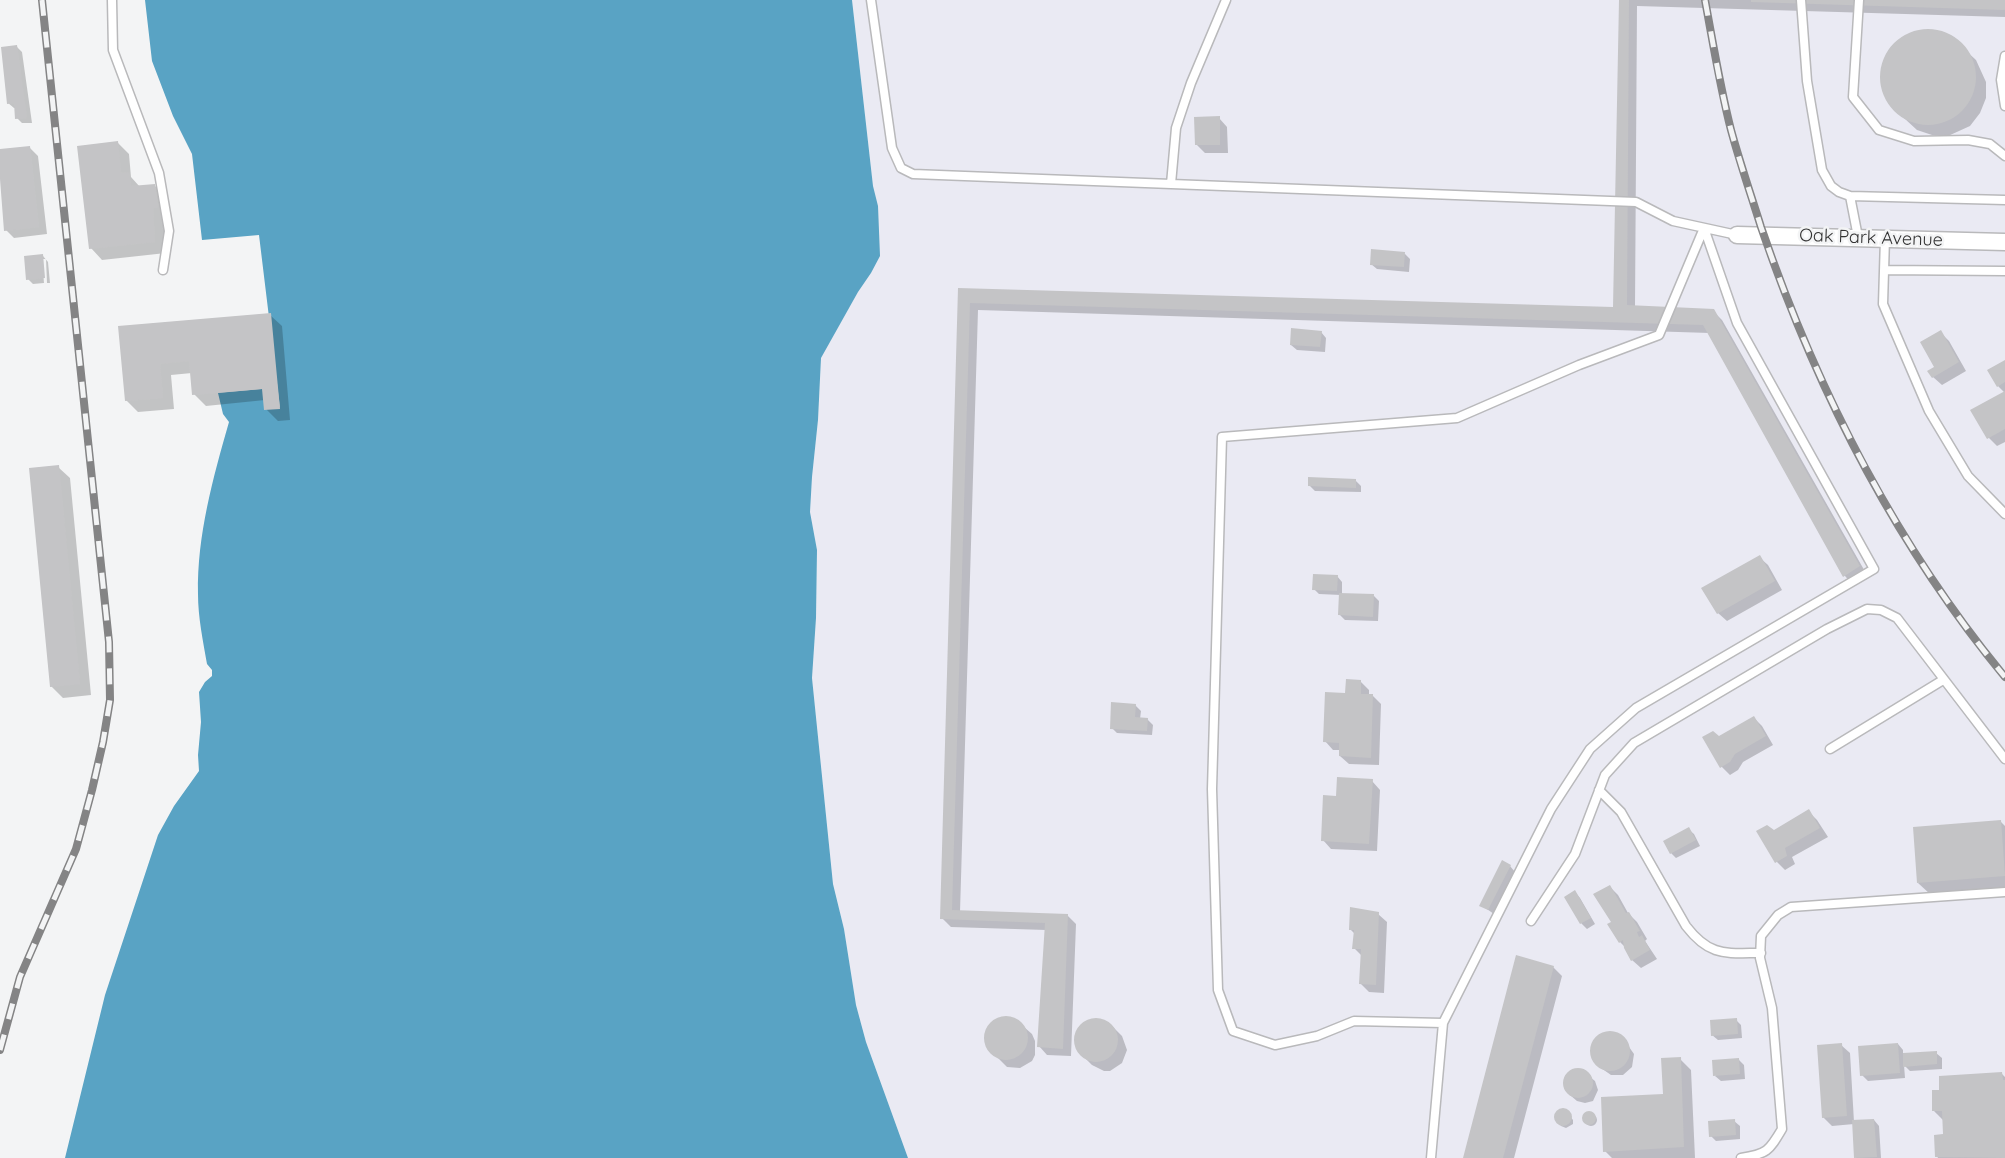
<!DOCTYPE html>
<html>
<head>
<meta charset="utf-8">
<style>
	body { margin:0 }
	canvas { display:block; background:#f3f4f5 }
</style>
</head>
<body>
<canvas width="2005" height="1158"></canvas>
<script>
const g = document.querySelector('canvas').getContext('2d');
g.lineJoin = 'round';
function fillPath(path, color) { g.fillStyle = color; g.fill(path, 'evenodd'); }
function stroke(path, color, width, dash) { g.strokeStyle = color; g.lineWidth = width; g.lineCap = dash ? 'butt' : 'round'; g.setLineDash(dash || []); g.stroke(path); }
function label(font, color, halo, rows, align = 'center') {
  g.font = font + ' Quicksand,sans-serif'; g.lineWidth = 5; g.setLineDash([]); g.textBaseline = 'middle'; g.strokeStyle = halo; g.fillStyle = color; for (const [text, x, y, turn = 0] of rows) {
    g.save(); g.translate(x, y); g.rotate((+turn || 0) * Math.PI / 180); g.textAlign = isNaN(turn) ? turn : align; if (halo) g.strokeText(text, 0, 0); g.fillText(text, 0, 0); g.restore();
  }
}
const built = new Path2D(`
	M852 0H2005V1158H908L866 1042 856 1005 844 929 833 884 812 678 816 618 817 550 810 512 812 477 818 420 821 357 858 292 871 273 878 206 873 186Z`);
const water = new Path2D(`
	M145 0H852L873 186 878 206 880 256 871 273 858 292 821 358 818 420 812 477 810 512 817 550 816 618 812 678 833 884 844 929 856 1005 866 1042 908 1158H65L105 995 158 835 174 806 199 771 198 755 201 722 199 692 205 682 212 676V670L207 664C203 641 198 617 198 594 197 535 213 478 229 422L223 414 218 393 262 389 280 408 259 235 202 240 192 154 173 116 152 61Z`);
const shadow = new Path2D(`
	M1621 0H2005V17L1637 6 1635 307 1713 311 1722 320 1867 575 1853 585 1845 576 1710 333 978 310 960 912 1067 915 1076 924 1071 1056 1047 1055 1039 1046 1046 930 951 927 942 918 960 290 1615 309Z
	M1920 31 1936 32 1951 37 1976 60 1986 82V98L1980 113 1970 126 1948 136 1932 135 1917 130 1892 107 1884 93 1882 68 1888 54 1898 41Z
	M17 47 22 52 32 123H22L17 118 16 108H14L8 103Z
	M1219 118 1227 127 1228 153H1205L1196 144Z
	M118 143 129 154 131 177 140 187 154 185 166 197 164 219 166 253 102 260 91 248Z
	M29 147 38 156 47 234 14 238 6 230 0 151Z
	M1405 254 1410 259 1409 272 1377 269 1371 264Z
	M43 256 48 262 50 283H47L46 259H42L44 283 33 284 28 279Z
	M270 315 282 326 290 420 278 421 266 409 265 400 206 406 194 394 192 373 171 375 174 409 138 412 126 400 120 328Z
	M1321 332 1326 338 1325 352 1297 350 1291 345Z
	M1940 332 1949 341 1966 371 1942 385 1933 377Z
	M2005 362V393L1998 386Z
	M2005 393V442L1997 446 1989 438 1973 411Z
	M58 467 70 478 91 695 63 698 51 686Z
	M1355 480 1361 486V492L1315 491 1310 486Z
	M1759 557 1768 565 1782 590 1727 621 1718 613Z
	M1337 576 1342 582V595L1374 596 1379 601 1378 621 1345 620 1340 615 1341 595 1319 594 1314 589Z
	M1360 681 1369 690V696H1373L1381 704 1379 765 1349 764 1340 756 1341 750H1333L1325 741 1347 695Z
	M1135 705 1141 711 1140 719H1147L1153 725 1152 735 1117 733 1112 728Z
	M1754 718 1762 726 1773 745 1743 762 1738 770 1730 775 1721 766 1719 738Z
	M1372 781 1380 790 1377 851 1331 849 1323 840 1338 798Z
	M1809 812 1817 820 1828 837 1792 857 1795 864 1785 870 1777 862 1774 832Z
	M2001 822 2005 826V888L1930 894 1918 883Z
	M1688 829 1694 834 1700 846 1676 858 1671 853Z
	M1510 866 1515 872 1494 914 1481 905Z
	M1610 887 1618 895 1628 913 1637 922 1647 939 1645 941 1657 959 1641 968 1632 960 1625 947 1620 942Z
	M1575 892 1580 898 1595 924 1587 929 1581 923 1566 898Z
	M1378 914 1387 922 1384 993 1369 992 1361 984 1362 956 1354 948 1355 934 1350 929Z
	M1553 967 1562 976 1514 1158H1465Z
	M1003 1018 1017 1021 1032 1034 1035 1041V1055L1032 1061 1020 1068 1007 1067 988 1048 986 1042 988 1029 991 1024Z
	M1093 1020H1100L1113 1027 1122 1036 1127 1050 1122 1063 1110 1071H1104L1092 1065 1083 1056 1076 1044V1038L1081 1026Z
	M1736 1020 1741 1025 1742 1038 1718 1040 1712 1035Z
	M1604 1034H1616L1622 1037 1634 1054 1632 1067 1623 1075H1611L1601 1068 1593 1057V1046L1599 1036Z
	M1898 1044 1903 1050V1055L1936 1053 1942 1058V1069L1910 1071 1904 1065 1905 1078 1868 1081 1862 1075Z
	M1841 1045 1850 1053 1854 1122 1874 1120 1879 1126 1881 1158H1856L1854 1124 1832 1126 1823 1117Z
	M1680 1059 1691 1070 1695 1158H1612L1605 1151 1665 1095Z
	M1739 1060 1744 1065 1745 1079 1721 1081 1715 1076Z
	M1581 1070 1595 1081 1598 1090 1593 1101 1585 1103 1577 1101 1570 1095 1565 1083V1079L1572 1071Z
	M2002 1074 2005 1077V1158H1938L1937 1156 1945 1135 1944 1121 1934 1111Z
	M1561 1110 1566 1111 1573 1120V1124L1566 1128 1561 1126 1556 1119 1558 1112Z
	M1585 1120a6 6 0 1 1 12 0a6 6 0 1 1-12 0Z
	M1734 1121 1740 1126V1139L1716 1141 1711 1136Z`);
const building = new Path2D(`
	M1619 0H1629L1627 305 1714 309 1860 566 1843 577 1703 325 970 303 952 910 1068 914 1063 1049 1037 1047 1045 923 940 919 958 288 1613 307Z
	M1751 0H2005V10L1751 2Z
	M1880 77a48 48 0 1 1 96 0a48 48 0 1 1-96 0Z
	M17 45 27 118 15 119 14 103 7 104 1 47Z
	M1220 116V145H1195L1194 117Z
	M118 141 121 173 129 172 131 186 155 184 158 208H153L155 242 89 249 77 146Z
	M30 146 39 227 4 231 0 179V149Z
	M1371 249 1405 252 1404 267 1370 265Z
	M43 254 45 278 26 280 24 256Z
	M271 313 280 409 264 410 262 389 192 395 189 361 160 364 163 398 125 401 118 326Z
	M1291 328 1322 331 1320 347 1290 345Z
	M1941 330 1959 362 1932 378 1927 371 1934 367 1920 342Z
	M2005 360V382L1997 387 1987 370Z
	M2005 391V429L1987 439 1970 410Z
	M59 465 80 684 50 687 29 468Z
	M1308 477 1356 479V488L1308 486Z
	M1760 555 1775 581 1717 614 1701 588Z
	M1313 574 1338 575 1337 591 1312 590Z
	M1339 593 1374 594 1373 617 1338 615Z
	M1346 679 1361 680V694H1373L1371 758 1339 756V743L1323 742 1325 692 1345 693Z
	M1111 702 1136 704 1135 717 1148 718 1147 731 1110 729Z
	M1754 716 1766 736 1735 754 1730 762 1720 768 1702 737 1713 731 1719 736Z
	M1337 777 1373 779 1369 844 1321 841 1323 795 1336 796Z
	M1809 809 1820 828 1785 848 1787 856 1775 863 1756 831 1767 825 1774 830Z
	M2001 820 2005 876 1917 883 1913 827Z
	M1689 827 1696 840 1670 854 1663 841Z
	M1502 860 1511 865 1488 910 1479 906Z
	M1610 885 1626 913 1629 912 1640 931 1637 932 1639 937 1642 935 1650 950 1631 961 1624 948 1623 940 1619 943 1607 924 1611 922 1593 894Z
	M1575 890 1591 918 1580 924 1564 897Z
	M1350 907 1379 912 1376 985 1359 984 1361 949H1352L1354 930H1349Z
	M1516 955 1554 966 1503 1158H1463Z
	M984 1038a22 22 0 1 1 44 0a22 22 0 1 1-44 0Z
	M1074 1040a22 22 0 1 1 44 0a22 22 0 1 1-44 0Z
	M1737 1018 1738 1034 1711 1036 1710 1020Z
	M1590 1051a20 20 0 1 1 40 0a20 20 0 1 1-40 0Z
	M1842 1043 1847 1116 1822 1118 1817 1045Z
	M1898 1043 1900 1073 1860 1076 1858 1046Z
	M1937 1051V1064L1903 1067V1053Z
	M1681 1057 1684 1147 1603 1152 1601 1097 1663 1094 1661 1058Z
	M1739 1058 1740 1074 1713 1076 1712 1060Z
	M1563 1083a15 15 0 1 1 30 0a15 15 0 1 1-30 0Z
	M2002 1072 2003 1080H2005V1158L1935 1157 1934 1135 1943 1134 1942 1111H1932V1090H1939V1076Z
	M1554 1117a9 9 0 1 1 18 0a9 9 0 1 1-18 0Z
	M1582 1118a7 7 0 1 1 14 0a7 7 0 1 1-14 0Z
	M1735 1119 1736 1135 1709 1137 1708 1121Z
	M1874 1119 1877 1157 1854 1158 1852 1120Z`);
const service = new Path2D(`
	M112 0 113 50 159 173 169 231 163 270
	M871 0 892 148 901 168 913 174 1636 202 1673 221 1737 235
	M1801 0 1807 81 1822 170 1831 186 1839 192 1850 196 1858 237
	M1859 0 1853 97 1879 130 1914 141 1968 140 1990 144 2005 156
	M2005 56 2001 80 2005 106
	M1171 184 1176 128 1191 83 1226 0
	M1850 196 2005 200
	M1704 228 1737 323 1874 569 1636 708 1590 749 1551 809 1443 1023 1354 1021 1317 1036 1275 1045 1233 1031 1218 990 1212 789 1222 437 1457 418 1579 365 1659 335Z
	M1885 238 1883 304 1929 411 1968 476 2005 514
	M1884 270 2005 271
	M1830 749 1943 680
	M1599 790 1621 812 1686 926C1710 957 1725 953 1761 953
	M1531 921 1575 854 1605 775 1634 743 1827 629 1867 609 1881 610 1897 618 2005 759
	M1431 1158 1443 1023
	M1741 1158C1767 1154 1769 1151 1782 1129L1772 1008 1760 958 1761 936 1778 915 1791 907 2005 892`);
const minor = new Path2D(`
	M1737 235 2005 242`);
const rail = new Path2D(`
	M1705 0C1713 43 1720 87 1731 130 1740 163 1751 195 1761 227 1816 388 1896 545 2005 677
	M0 1050 20 977 76 849 92 790 103 742 110 700 109 642 42 0`);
const streetNames = [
	["Oak Park Avenue",1871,238,2]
];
fillPath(built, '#eaeaf3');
fillPath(water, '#59a3c4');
fillPath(shadow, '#0003');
fillPath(building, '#c4c4c6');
stroke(service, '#b9b9bb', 11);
stroke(minor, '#b9b9bb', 19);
stroke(service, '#fff', 8);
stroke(minor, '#fff', 16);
stroke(rail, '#848485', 8);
stroke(rail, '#f3f4f5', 5, [16]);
label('18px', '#323232', '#f3f4f5', streetNames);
</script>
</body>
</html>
